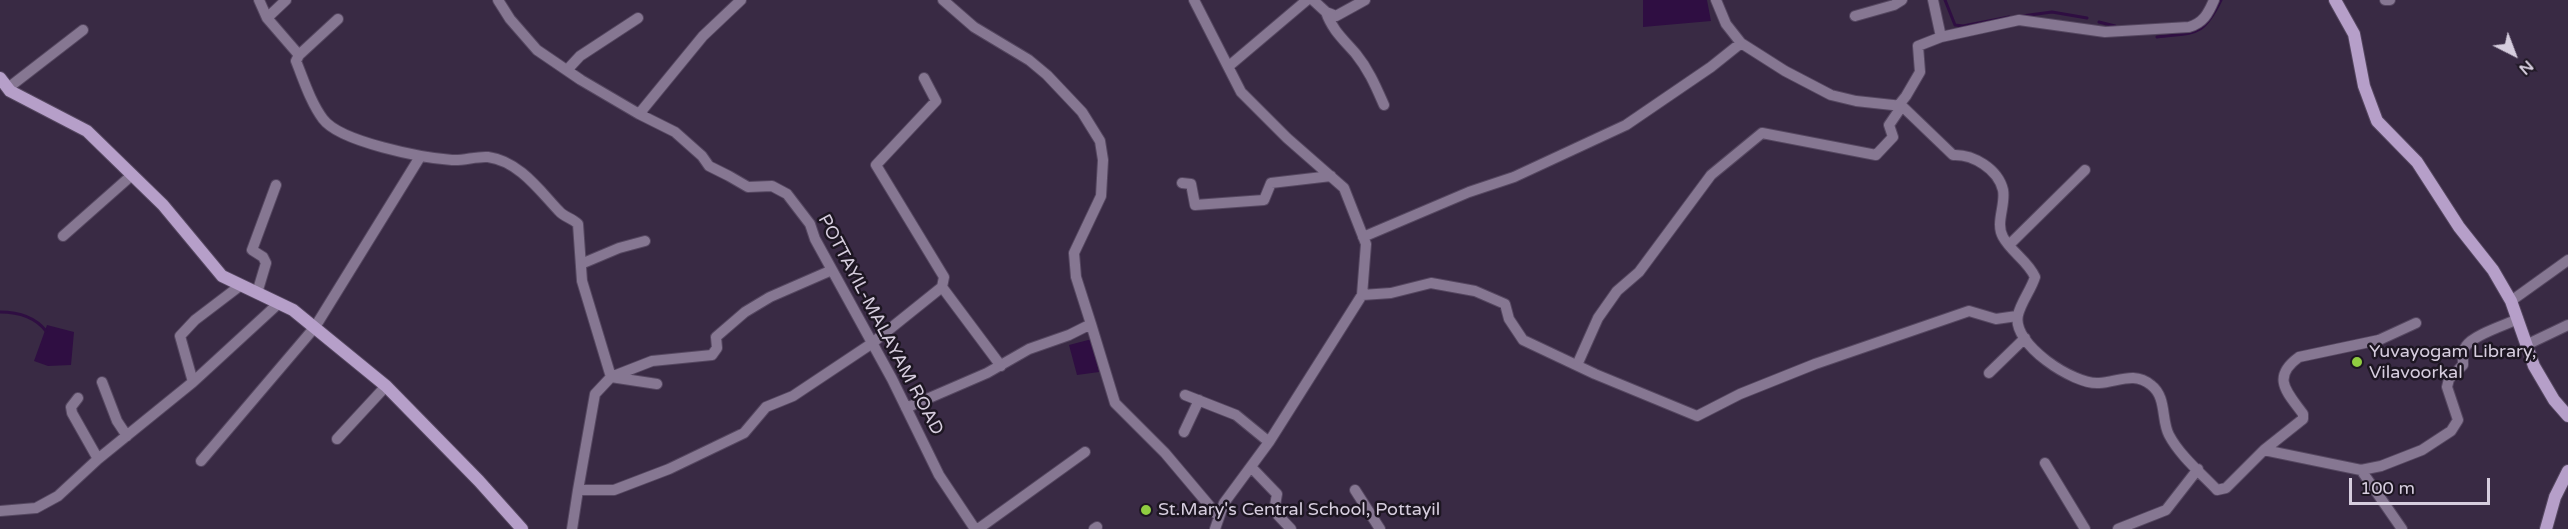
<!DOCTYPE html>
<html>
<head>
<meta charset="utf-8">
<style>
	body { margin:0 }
	#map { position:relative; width:2568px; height:529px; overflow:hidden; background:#392a44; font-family:"Varela Round",sans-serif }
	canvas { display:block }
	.north { position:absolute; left:2484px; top:24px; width:60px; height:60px; -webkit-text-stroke:4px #1d1622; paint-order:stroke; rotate:138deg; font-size:16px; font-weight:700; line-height:24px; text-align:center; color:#d6cdde }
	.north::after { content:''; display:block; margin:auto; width:21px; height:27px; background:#d6cdde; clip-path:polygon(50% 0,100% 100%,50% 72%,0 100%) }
	.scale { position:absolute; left:2349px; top:478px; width:141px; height:27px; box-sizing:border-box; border:3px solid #d6cdde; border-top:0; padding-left:8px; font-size:18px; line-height:21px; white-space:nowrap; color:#d6cdde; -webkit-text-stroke:4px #1d1622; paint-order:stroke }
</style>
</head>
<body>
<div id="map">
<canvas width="2568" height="529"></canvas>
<div class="north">N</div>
<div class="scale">100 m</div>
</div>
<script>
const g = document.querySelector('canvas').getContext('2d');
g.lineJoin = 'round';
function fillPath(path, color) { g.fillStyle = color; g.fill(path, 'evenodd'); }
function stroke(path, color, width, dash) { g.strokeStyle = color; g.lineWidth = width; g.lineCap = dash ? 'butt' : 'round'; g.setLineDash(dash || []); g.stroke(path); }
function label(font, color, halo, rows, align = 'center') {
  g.font = font + ' "Varela Round",sans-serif'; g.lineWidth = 5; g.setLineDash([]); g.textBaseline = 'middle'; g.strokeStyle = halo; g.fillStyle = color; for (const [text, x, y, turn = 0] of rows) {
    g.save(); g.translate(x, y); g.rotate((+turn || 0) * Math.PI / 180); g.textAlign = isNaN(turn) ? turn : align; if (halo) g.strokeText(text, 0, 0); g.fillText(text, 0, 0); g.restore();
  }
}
const water = new Path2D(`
	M1643 0H1707L1711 21 1643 27Z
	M47 325 74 332 71 365 48 366 34 361Z
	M1092 339 1099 372 1077 375 1069 345Z`);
const stream = new Path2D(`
	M1945 0 1955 25 1963 26 2009 17
	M2022 16 2052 12 2087 18
	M2099 22 2115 26
	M2157 37C2196 32 2202 38 2221 0
	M0 312C18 312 35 317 46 331`);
const street = new Path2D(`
	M259 0 267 18 299 55
	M498 0 510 19 537 50 581 80 639 114 675 132 702 156 709 166 729 176 748 187 772 186 787 194 810 224 815 239 892 379 939 475 975 529
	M1194 0 1241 92 1287 138 1344 188 1366 244 1362 295
	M1313 0 1326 12 1336 16 1365 0
	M1716 0 1726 24 1741 43
	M1933 0 1941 37 2019 20 2105 32 2189 27C2203 23 2208 14 2214 0
	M2385 0H2390
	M1326 12C1332 30 1344 40 1356 54 1369 70 1376 87 1384 105
	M1855 16 1894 5 1902 0
	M267 18 286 0
	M338 19 299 55 296 61C304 81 311 103 323 119 340 142 423 158 452 160 464 161 476 156 488 157 519 161 540 191 559 211 564 217 572 218 578 224L582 281 611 377 657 384
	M1229 66 1307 0
	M567 70 580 56 638 18
	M924 78 936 101 876 165 944 277 942 287 1001 366
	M8 88 83 30
	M1898 106 1906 96 1920 72 1918 46 1941 37
	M639 114 703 36 741 0
	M1182 183 1191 184 1195 205 1264 200 1271 183 1331 176
	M63 236 132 175
	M1363 237 1469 192 1514 177 1626 125 1711 67 1741 43 1785 71 1831 95 1856 101 1902 106 1953 155C1973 154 1998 169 2003 190 2006 205 1995 223 2003 237 2011 252 2028 261 2035 277 2031 290 2021 302 2018 315 2011 344 2074 385 2099 383 2118 382 2134 371 2151 385 2167 397 2161 420 2169 435 2180 456 2202 474 2217 490L2226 488 2264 450
	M2009 245 2085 170
	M581 264 619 248 645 241
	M257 293 266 263 263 257 252 250 276 185
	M2511 301 2568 260
	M2416 323 2379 340 2299 357C2270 378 2288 393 2303 414V419L2264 450 2361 470 2381 466 2422 450 2451 431 2458 420 2447 387 2449 379 2463 365C2463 358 2462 351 2466 346 2473 335 2505 325 2518 319
	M1091 324 1115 403 1165 453 1219 517
	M2526 345 2568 325
	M1577 365 1598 318 1617 291 1639 272 1711 175 1762 133 1876 155 1893 137 1889 125 1902 106
	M1989 373 2025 338
	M102 382 117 421 127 436
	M193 382 279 303
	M1185 395 1236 415 1269 442
	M78 398 71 407 72 413 98 459
	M906 408 987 373 1029 349 1069 335 1091 324 1076 277 1074 253 1101 196 1103 160 1100 141 1082 112 1047 75 1029 60 974 27 943 0
	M1184 432 1199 400
	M337 439 386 386
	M201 461 315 327 420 157
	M2045 463 2085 529
	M1251 467 1277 494 1274 511 1291 529
	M2361 470 2402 529
	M578 490 595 394 611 377 652 361 712 355 717 348 716 337 745 312 770 297 832 270
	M1355 490 1380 529
	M0 511 36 508 58 496 98 459 193 382 180 336 195 320 241 285
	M572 529 578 490H614L669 469 744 433 766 407 793 396 871 344 942 287
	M978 529 1085 452
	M1094 529 1097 527
	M1215 529 1224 503 1269 442 1362 295 1391 293 1431 283 1475 291 1505 304 1509 319 1523 340 1595 374 1697 416 1740 394 1815 364 1969 311 1996 319 2017 316
	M2118 529 2166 510 2198 469`);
const secondary = new Path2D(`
	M2335 0 2354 34 2364 86 2377 121 2417 162 2459 227 2493 270 2511 301 2534 366 2554 400 2568 416
	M0 78 10 91 87 131 163 205 222 276 293 310 386 386 479 481 522 529
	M2546 529 2555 497 2568 471`);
const markers = [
	[2357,362,6,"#90cd41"],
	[1146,510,6,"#90cd41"]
];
const streetNames = [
	["POTTAYIL-MALAYAM ROAD",880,325,62]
];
const poiNames = [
	["Yuvayogam Library,",2369,352],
	["Vilavoorkal",2369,373],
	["St.Mary's Central School, Pottayil",1158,510]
];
fillPath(water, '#2f0e42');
stroke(stream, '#2f0e42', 3);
stroke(street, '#554760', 12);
stroke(secondary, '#554760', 14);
stroke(street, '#867792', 10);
stroke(secondary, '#b69fc9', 12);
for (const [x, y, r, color] of markers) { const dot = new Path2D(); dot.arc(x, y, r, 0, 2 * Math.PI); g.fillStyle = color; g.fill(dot); stroke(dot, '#1d1622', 2); }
label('18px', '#d6cdde', '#1d1622', streetNames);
label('18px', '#d6cdde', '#1d1622', poiNames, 'left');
</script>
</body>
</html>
